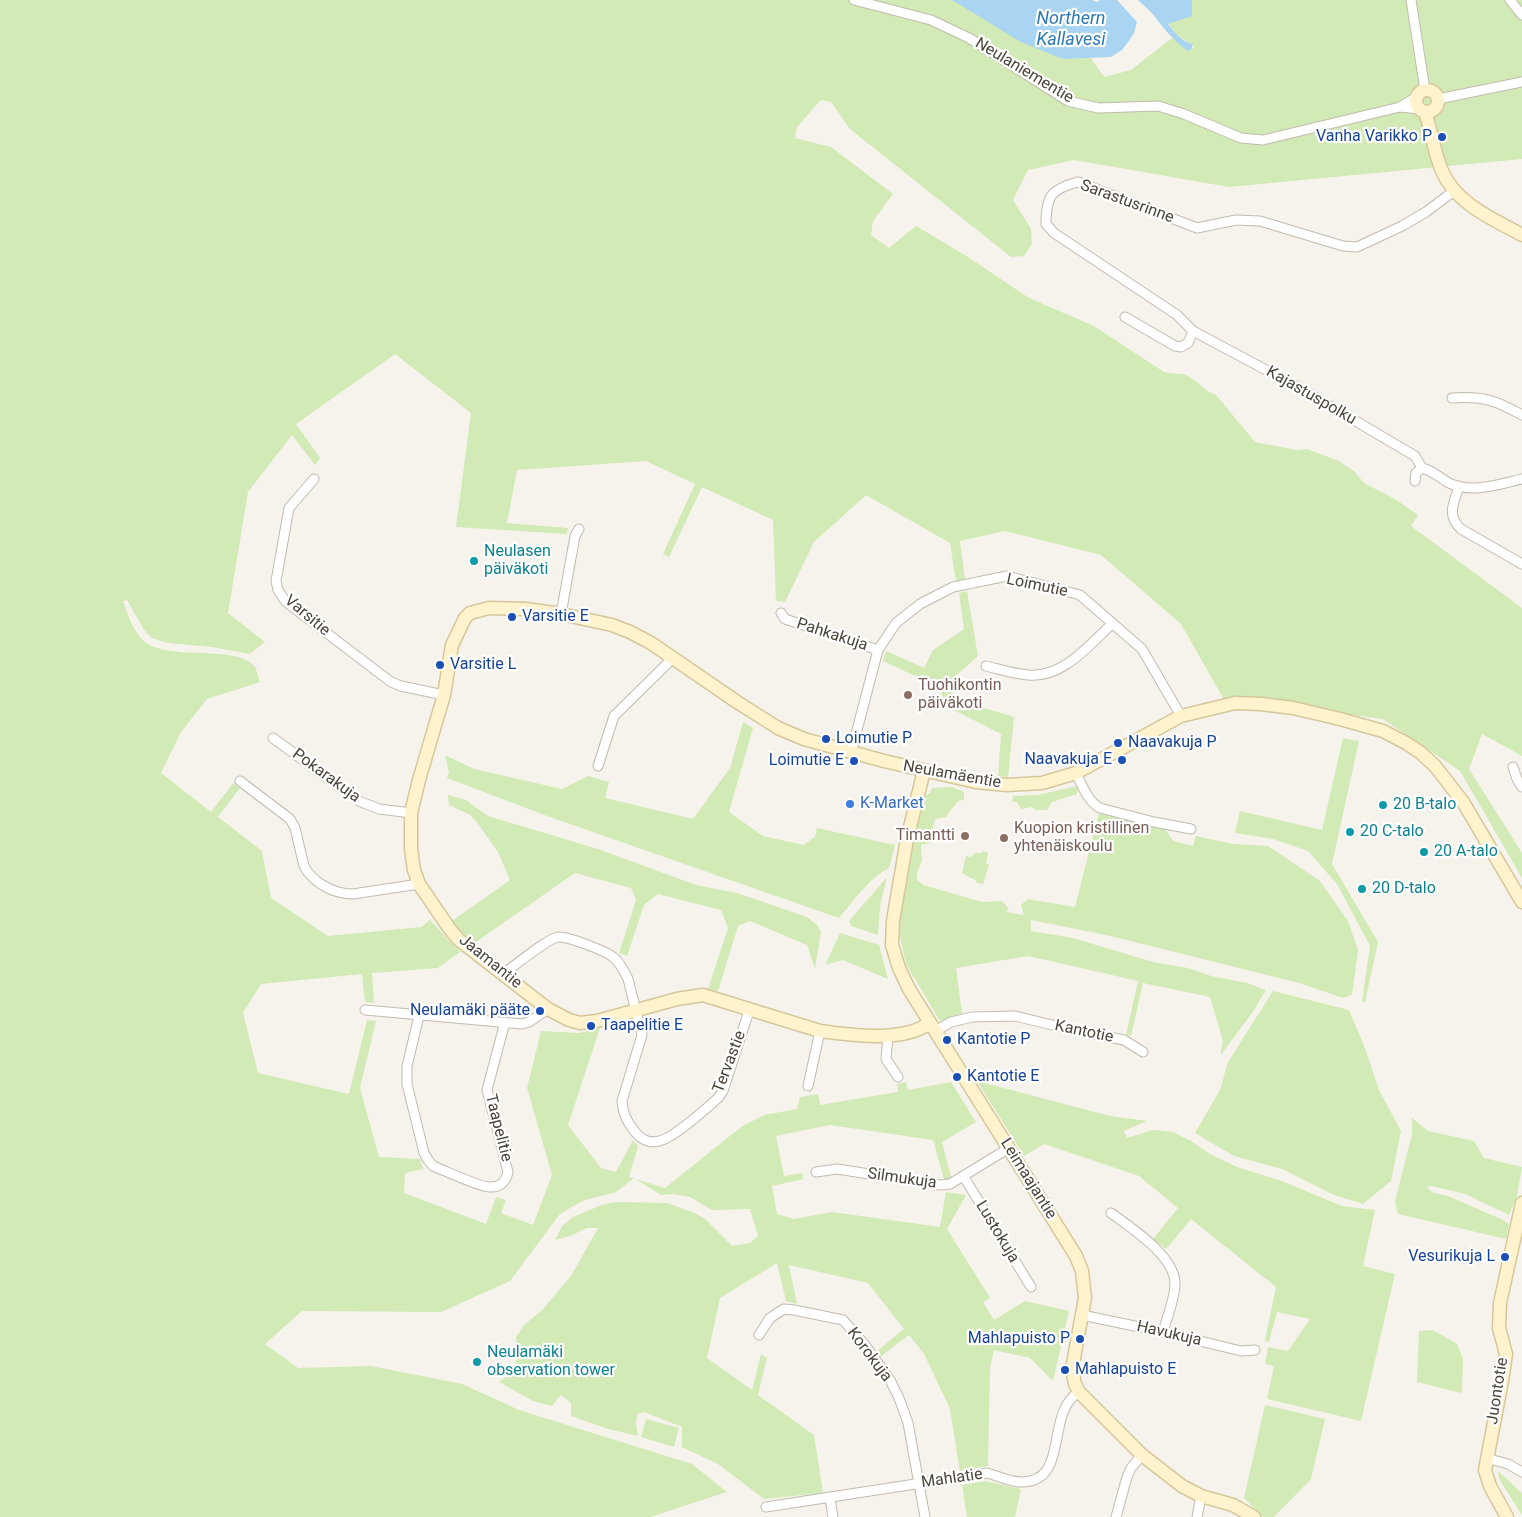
<!DOCTYPE html>
<html>
<head>
<meta charset="utf-8">
<style>
	body { margin:0 }
	canvas { display:block; background:#f6f3ec }
</style>
</head>
<body>
<canvas width="1522" height="1517"></canvas>
<script>
const g = document.querySelector('canvas').getContext('2d');
g.lineJoin = 'round';
function fillPath(path, color) { g.fillStyle = color; g.fill(path, 'evenodd'); }
function stroke(path, color, width, dash) { g.strokeStyle = color; g.lineWidth = width; g.lineCap = dash ? 'butt' : 'round'; g.setLineDash(dash || []); g.stroke(path); }
function label(font, color, halo, rows, align = 'center') {
  g.font = font + ' Roboto,sans-serif'; g.lineWidth = 4.5; g.setLineDash([]); g.textBaseline = 'middle'; g.strokeStyle = halo; g.fillStyle = color; for (const [text, x, y, turn = 0] of rows) {
    g.save(); g.translate(x, y); g.rotate((+turn || 0) * Math.PI / 180); g.textAlign = isNaN(turn) ? turn : align; if (halo) g.strokeText(text, 0, 0); g.fillText(text, 0, 0); g.restore();
  }
}
const green = new Path2D(`
	M0 0H952L1063 59 1091 58 1104 77 1131 70 1172 38 1188 50 1192 49 1194 46C1169 31 1168 28 1166 0H1522V159L1229 187 1074 160 1028 170 1013 200 1031 229 1032 244 1024 256 1011 257 850 129 831 102 821 100 797 127 795 138 831 147 893 194 873 221 871 235 889 248 916 226 965 255 1029 298 1094 326 1164 372C1172 375 1181 372 1188 376 1198 382 1205 391 1216 395L1255 442 1297 450 1307 449 1339 461 1354 471 1364 483 1395 499 1418 515 1411 526 1522 608V756L1482 734 1469 769 1522 853V878L1460 771 1383 719 1223 698 1181 624 1101 555 1005 531 960 541 965 580 956 582 950 543 866 495 814 542 785 602 776 601 773 520 702 487 669 557 663 554 695 484 646 461 517 470 507 523 568 528 567 534 456 527 471 413 395 354 296 424 320 458 315 465 292 435 248 492 228 613 265 642 250 654 212 647 167 643 152 638 144 630 127 600 123 601C128 615 133 632 145 642 168 661 239 644 255 667 257 671 258 677 260 682L207 699 181 732 161 773 211 812 233 783 240 788 218 817 262 851 271 898 328 936 421 927 430 920 460 952 438 968 372 973 374 1003 365 1002 362 974 261 984 243 1013 258 1073 349 1094 367 1020 376 1021 360 1088 379 1157 420 1159 423 1169 405 1173 404 1193 486 1224 496 1197 506 1200 501 1213 533 1225 552 1175 527 1088 541 1031 579 1033 600 1028 568 1125 601 1168 616 1172 633 1140 638 1146 629 1177 665 1188 741 1127 764 1115 797 1109 800 1097 818 1094 820 1105 898 1092 897 1084 906 1082 908 1090 951 1082 976 1122 942 1142 951 1177 948 1179H944L933 1140 830 1125 776 1136 784 1176 802 1173 803 1179 772 1186 777 1214 794 1219 832 1212 940 1227 946 1192 966 1195 947 1229 990 1298 983 1302 994 1320 1025 1301 1069 1311 1053 1381 1030 1358 994 1350 990 1368 988 1466 960 1471 950 1409 924 1354 909 1335 880 1357 876 1352 904 1329 868 1283 789 1265 797 1304 786 1301 777 1263 720 1298 707 1358 752 1390 761 1354 767 1358 758 1395 814 1435 823 1493 764 1499 718 1464 682 1447V1427L644 1412 638 1414 636 1422 638 1436 608 1429 571 1416V1403L561 1395 552 1406 533 1401 499 1382 514 1372 517 1353 516 1337 524 1325 543 1309 571 1276 598 1228H587L570 1236 555 1240 562 1226 573 1217 604 1204 618 1202 667 1203 695 1213 705 1219 732 1246 750 1243 758 1236 750 1209 712 1210 690 1197 673 1194 661 1195 634 1178 616 1192 582 1201 560 1214 510 1281 441 1312 302 1311 265 1344 298 1368 371 1366 462 1384 519 1410 692 1464 727 1492 650 1517H0Z
	M967 591 978 656 951 680 954 699 1014 717 1008 777 998 776 1001 734 944 705 941 688 883 661 886 651 924 668 933 650 964 629 959 593Z
	M743 722 753 728 729 812 763 836 803 845 815 837 817 828 895 845 889 868C868 879 854 900 839 918L547 816 447 778 449 772 445 755 474 769 562 789 588 776 609 782 605 798 693 819 730 768Z
	M1343 738 1359 741 1332 864 1378 942 1365 1002H1362L1370 946 1337 884 1308 851 1273 839 1235 833 1240 811 1322 830Z
	M1077 786 1078 788 1077 794 1052 802 1047 810H1036L1032 807 1021 809 1017 802H1012L1013 796 1038 795Z
	M952 787 964 792V800L958 801 946 817 935 819 932 832 933 842 921 845 922 860 917 873V880L923 885 982 902 1002 901 1009 909 1006 912 1024 915 1021 905 1028 899 1075 907 1099 813 1165 829 1173 841 1193 846 1196 836 1233 844 1268 846 1320 881 1348 921 1358 950 1352 995 1343 998 1299 983 1106 935 1031 920V931L1073 938 1153 962 1188 968 1211 976 1247 983 1266 990 1252 1013 1220 1056 1223 1041 1210 997 1143 983 1131 1036 1126 1035 1138 981 1028 956 956 968 962 1014 940 1021 906 964 901 942 898 916 918 822 922 811 924 809 925 796 930 793 932 788Z
	M448 795 466 800 488 816 598 849 696 885 737 893 807 917 817 925 821 932 815 969 807 945 750 921 738 926 718 991 708 989 728 928 721 910 658 894 644 905 627 956 619 953 636 900 631 888 575 873 473 944 452 921 510 880 498 852 476 821 470 815 449 805Z
	M983 851 988 853 986 863 989 865 983 884 977 883 975 880 962 873 966 856 971 857C974 852 977 852 982 853Z
	M887 877 880 906 878 935 851 926 849 921Z
	M840 933 879 945 888 979 843 960 825 965Z
	M1273 991 1349 1010 1365 1048 1379 1090 1401 1131 1391 1181 1363 1204 1334 1195 1282 1169 1234 1156 1195 1133 1220 1090 1228 1062Z
	M977 1081 1110 1116 1147 1121 1124 1131 1127 1138 1153 1130 1173 1132 1191 1141 1210 1154 1237 1167 1282 1181 1342 1206 1375 1210 1363 1266 1395 1274 1361 1421 1267 1399 1274 1366 1265 1364 1268 1347 1288 1351 1310 1319 1277 1312 1269 1342 1265 1340 1276 1287 1191 1219 1166 1249 1153 1239 1178 1208 1139 1176 1044 1144 1024 1156Z
	M1412 1118 1428 1131 1474 1141 1484 1158 1522 1167 1517 1196 1509 1215 1465 1194 1432 1186 1426 1187 1434 1193 1448 1196 1503 1220 1509 1224 1506 1239 1398 1214 1395 1201 1412 1134Z
	M1433 1330 1457 1344 1463 1359 1462 1393 1417 1382 1419 1331Z
	M1265 1405 1325 1419 1311 1479 1274 1517H1263L1244 1498Z
	M646 1419 679 1428 674 1447 641 1437Z
	M1498 1471 1522 1493V1515L1499 1479Z
	M985 1481 1021 1489 1015 1517H967L962 1485Z`);
const water = new Path2D(`
	M952 0H1092L1097 2 1100 0H1117L1137 22 1134 33 1128 42 1122 50 1111 57 1063 59 1021 42Z
	M1138 0H1192V16L1168 24C1175 33 1182 42 1193 44L1191 50 1188 51C1174 41 1165 30 1155 17 1151 11 1144 6 1138 0Z`);
const street = new Path2D(`
	M854 0 931 20 969 38 1068 101 1098 108 1158 106 1184 114 1241 138 1263 140 1400 107 1417 97
	M1411 0 1425 90
	M1510 0 1522 15
	M1438 99 1522 82
	M1400 107 1419 109
	M1125 317 1175 346 1181 347 1188 343 1193 331 1177 315 1054 233 1046 224C1046 196 1051 189 1078 182L1197 228 1236 220 1260 221 1343 246 1357 247 1402 226 1426 212 1454 191
	M1193 331 1298 387 1415 456 1422 468
	M1452 398C1483 396 1495 400 1522 415
	M314 479 289 508 276 581 278 590 286 602 391 682 401 686 444 695
	M1415 481 1416 473 1422 468C1432 470 1440 478 1449 483 1472 494 1499 484 1522 479
	M1459 486C1454 503 1446 515 1461 529L1522 564
	M781 613 785 619 878 650
	M561 614 575 536 579 529
	M986 666C999 669 1014 674 1028 675 1063 678 1088 646 1112 624
	M273 738 359 801 379 809 411 813
	M851 753 878 650 896 623 920 604 953 587 1007 576 1080 595 1142 649 1181 716
	M598 766 614 716 672 659
	M1513 767 1517 779 1522 787
	M1076 773C1082 785 1088 802 1100 808L1154 822 1191 829
	M240 781 290 819 295 828 304 866C313 883 334 894 353 894L419 884
	M503 974C516 965 545 940 558 937 567 936 606 951 613 957 620 962 624 971 628 979L642 1035 622 1101C623 1113 626 1120 633 1129 639 1138 648 1144 659 1141 672 1139 707 1108 718 1098L723 1091 750 1008
	M365 1010 522 1024 529 1022 548 1009
	M419 1016 407 1066V1084L424 1153 428 1160 433 1166C446 1171 477 1186 489 1187 500 1188 506 1182 508 1172L487 1090 505 1022
	M935 1031 951 1022 972 1017 1015 1016 1069 1029 1124 1040 1143 1052
	M888 1036 886 1059 898 1077
	M808 1086 820 1031
	M816 1172 837 1169 940 1185 950 1184 1009 1148
	M964 1177 1031 1287
	M1111 1213C1131 1228 1174 1255 1175 1283 1175 1299 1167 1317 1163 1332
	M1082 1315 1163 1332 1241 1351 1255 1350
	M759 1335 770 1318 784 1309 794 1310 843 1320 865 1345 890 1380 899 1398 908 1423 925 1517
	M1486 1458 1508 1464 1522 1472
	M830 1498 833 1517
	M766 1507 987 1473C998 1476 1010 1482 1021 1482 1071 1482 1044 1413 1079 1392
	M1116 1517 1127 1477 1131 1468 1142 1455
	M1197 1517 1201 1496`);
const secondary = new Path2D(`
	M1416 101a11 11 0 1 1 22 0a11 11 0 1 1-22 0Z
	M1425 112C1432 131 1434 153 1442 171 1456 204 1493 219 1522 235
	M924 771 907 839 893 921 892 945 899 968 909 989 1076 1256 1082 1271 1085 1298 1072 1369 1075 1384 1079 1392 1142 1455 1182 1486 1201 1496 1233 1505 1254 1517
	M930 1023C901 1043 854 1035 820 1031L703 995 677 999 597 1021 580 1023 569 1020 548 1009 459 940 449 928 419 884 414 870 411 849V813L419 780 444 695 452 645 465 618 470 613 489 608 526 609 561 614 612 625 630 632 651 643 737 702 778 728 804 739 884 761 976 782 1007 785 1042 783 1076 773 1181 716 1235 703 1261 704 1293 708 1340 719 1383 731 1406 743 1421 753 1435 766 1463 802 1522 902
	M1507 1517 1490 1486 1485 1470 1502 1381 1506 1354 1499 1328 1500 1303 1522 1203`);
const markers = [
	[1442,137,5,"#1a4fb4"],
	[474,561,5,"#0f9aa8"],
	[512,617,5,"#1a4fb4"],
	[440,665,5,"#1a4fb4"],
	[908,695,5,"#8d6e63"],
	[826,739,5,"#1a4fb4"],
	[1118,743,5,"#1a4fb4"],
	[1122,760,5,"#1a4fb4"],
	[854,761,5,"#1a4fb4"],
	[850,804,5,"#3f7fe0"],
	[1383,805,5,"#0f9aa8"],
	[1350,832,5,"#0f9aa8"],
	[965,836,5,"#8d6e63"],
	[1004,838,5,"#8d6e63"],
	[1424,852,5,"#0f9aa8"],
	[1362,889,5,"#0f9aa8"],
	[540,1011,5,"#1a4fb4"],
	[591,1026,5,"#1a4fb4"],
	[947,1040,5,"#1a4fb4"],
	[957,1077,5,"#1a4fb4"],
	[1505,1257,5,"#1a4fb4"],
	[1080,1339,5,"#1a4fb4"],
	[477,1362,5,"#0f9aa8"],
	[1065,1370,5,"#1a4fb4"]
];
const streetNames = [
	["Neulaniementie",1024,71,31],
	["Sarastusrinne",1127,202,20],
	["Kajastuspolku",1311,396,30],
	["Loimutie",1037,586,12],
	["Varsitie",307,616,40],
	["Pahkakuja",832,635,18],
	["Neulamäentie",952,775,10],
	["Pokarakuja",326,776,36],
	["Jaamantie",490,962,39],
	["Kantotie",1084,1032,12],
	["Tervastie",730,1062,-69],
	["Taapelitie",498,1128,76],
	["Silmukuja",902,1179,8],
	["Leimaajantie",1028,1179,58],
	["Lustokuja",997,1232,59],
	["Havukuja",1169,1334,13],
	["Korokuja",869,1355,53],
	["Juontotie",1498,1391,-81],
	["Mahlatie",952,1479,-8]
];
const transitNames = [
	["Vanha Varikko P",1432,137,"right"],
	["Varsitie E",522,617],
	["Varsitie L",450,665],
	["Loimutie P",836,739],
	["Naavakuja P",1128,743],
	["Naavakuja E",1112,760,"right"],
	["Loimutie E",844,761,"right"],
	["Neulamäki pääte",530,1011,"right"],
	["Taapelitie E",601,1026],
	["Kantotie P",957,1040],
	["Kantotie E",967,1077],
	["Vesurikuja L",1495,1257,"right"],
	["Mahlapuisto P",1070,1339,"right"],
	["Mahlapuisto E",1075,1370]
];
const cultureNames = [
	["Neulasen",484,552],
	["päiväkoti",484,570],
	["20 B-talo",1393,805],
	["20 C-talo",1360,832],
	["20 A-talo",1434,852],
	["20 D-talo",1372,889],
	["Neulamäki",487,1353],
	["observation tower",487,1371]
];
const educationNames = [
	["Tuohikontin",918,686],
	["päiväkoti",918,704],
	["Kuopion kristillinen",1014,829],
	["yhtenäiskoulu",1014,847],
	["Timantti",955,836,"right"]
];
const shopNames = [
	["K-Market",860,804]
];
const waterNames = [
	["Northern",1071,19],
	["Kallavesi",1071,40]
];
fillPath(green, '#d2eab5');
fillPath(water, '#a9d4f2');
stroke(street, '#c2bbae', 11);
stroke(secondary, '#d6c79b', 15);
stroke(street, '#fff', 9);
stroke(secondary, '#fff3cd', 12);
for (const [x, y, r, color] of markers) { const dot = new Path2D(); dot.arc(x, y, r, 0, 2 * Math.PI); g.fillStyle = color; g.fill(dot); stroke(dot, '#fff', 2); }
label('16px', '#4b4439', '#fff', streetNames);
label('16px', '#164399', '#fff', transitNames, 'left');
label('16px', '#0d838f', '#fff', cultureNames, 'left');
label('16px', '#785e54', '#fff', educationNames, 'left');
label('16px', '#366cbe', '#fff', shopNames, 'left');
label('italic 18px', '#2e7ab2', '#fff', waterNames);
</script>
</body>
</html>
